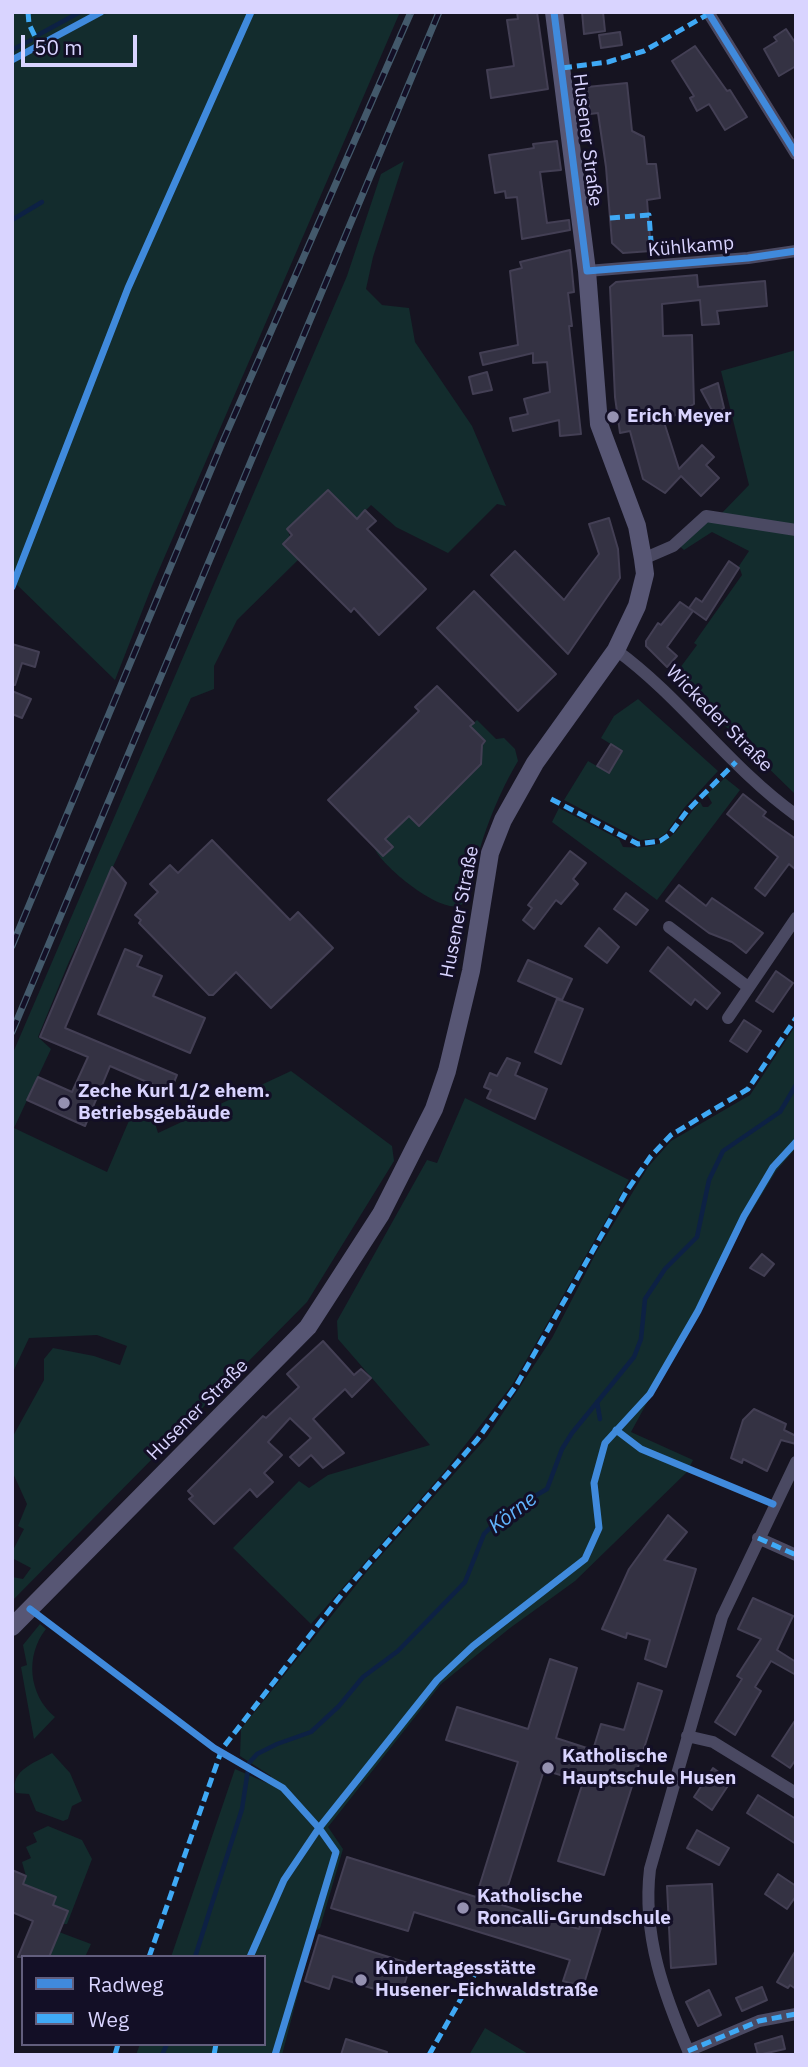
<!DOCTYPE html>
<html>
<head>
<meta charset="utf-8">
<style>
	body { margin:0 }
	#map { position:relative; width:808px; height:2067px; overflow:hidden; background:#161421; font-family:"IBM Plex Sans",sans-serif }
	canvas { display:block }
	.frame { position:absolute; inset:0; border:14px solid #d9d4ff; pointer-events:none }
	.legend { position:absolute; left:21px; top:1955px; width:245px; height:91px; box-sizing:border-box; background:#130f26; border:2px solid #625e7d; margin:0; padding:9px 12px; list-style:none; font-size:21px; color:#d9d4ff }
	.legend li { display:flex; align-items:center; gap:14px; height:35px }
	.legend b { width:35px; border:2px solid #625e7d }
	.scale { position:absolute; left:21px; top:35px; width:116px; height:32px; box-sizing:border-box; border:4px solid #d9d4ff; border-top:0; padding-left:9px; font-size:21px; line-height:24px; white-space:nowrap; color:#d9d4ff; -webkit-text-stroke:5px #130f26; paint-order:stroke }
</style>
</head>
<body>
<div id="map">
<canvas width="808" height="2067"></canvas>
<div class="frame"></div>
<ul class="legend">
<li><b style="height:9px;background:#408adc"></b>Radweg</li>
<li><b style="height:9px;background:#3fa9f5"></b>Weg</li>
</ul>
<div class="scale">50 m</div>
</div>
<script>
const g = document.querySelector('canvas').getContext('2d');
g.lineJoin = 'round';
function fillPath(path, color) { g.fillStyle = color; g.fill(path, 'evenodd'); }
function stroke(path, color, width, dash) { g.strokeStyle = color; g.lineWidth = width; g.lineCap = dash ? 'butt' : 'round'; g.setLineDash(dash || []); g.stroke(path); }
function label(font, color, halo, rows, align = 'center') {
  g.font = font + ' "IBM Plex Sans",sans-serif'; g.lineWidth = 6; g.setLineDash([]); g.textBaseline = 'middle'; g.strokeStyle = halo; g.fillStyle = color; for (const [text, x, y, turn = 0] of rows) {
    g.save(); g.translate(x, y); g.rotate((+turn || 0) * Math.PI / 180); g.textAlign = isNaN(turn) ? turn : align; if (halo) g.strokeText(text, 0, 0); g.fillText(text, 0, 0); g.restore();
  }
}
const green = new Path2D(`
	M12 12H400L152 586 115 680 12 580Z
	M404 161 373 257 366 289 382 305 409 308 415 342 472 426 506 506 497 504 448 553 396 527 371 505 357 519 328 490 287 529 299 559 237 620 214 666V689L191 698 68 964 38 1037 51 1049 14 1128 107 1172 131 1116H153L158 1133 291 1071 392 1146 394 1161 307 1302 12 1601V1577L23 1579 31 1568 14 1559 12 1552 24 1529 18 1526 27 1504 12 1471V1438L44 1380V1359L53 1348 94 1356 120 1365 127 1346 97 1335 29 1338 12 1374V1055L347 276 381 174Z
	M796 350V528L720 515 749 485 721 371Z
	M705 519 796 533V795L674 676 697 645 694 643 742 575 739 566 749 551 712 532 684 550 677 544Z
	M638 699 718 771 684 808 666 833 659 838 640 840 564 800 588 761 609 773 622 751 601 738 614 716Z
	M477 720 496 739 504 738 515 749 518 761C493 803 476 852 468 900 464 902 462 905 458 906 437 911 382 866 375 849L409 816 419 825 481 764 482 745 485 741 470 726Z
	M725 778 740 790 657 900 552 822 559 808 619 839 623 847C672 850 671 835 700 802L703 807H708L712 803 707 794Z
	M796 1025V1148L776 1171 748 1217 631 1432 693 1460 687 1472 575 1581 510 1628 441 1684 328 1827 343 1849 320 1928 314 1932 282 2055H136L140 2044H264V1957H171L235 1769 267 1783 271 1776 240 1756 241 1729 369 1569 487 1437 552 1338 597 1251 648 1167 671 1141 750 1095Z
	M465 1098 629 1180 512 1385 444 1472 311 1624 233 1548 299 1481 309 1488 328 1475 430 1445 338 1339 337 1321 427 1160 437 1163Z
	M40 1624 46 1629C25 1655 28 1695 55 1717L34 1739 21 1667 27 1665 23 1645Z
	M52 1753 70 1773 82 1801 72 1806 68 1819 63 1821 36 1811 29 1794 16 1793C8 1770 39 1761 52 1753Z
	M48 1826 82 1840 92 1859 67 1924H63L68 1911 52 1908 56 1897 23 1884 26 1876 22 1862 31 1858 26 1847 37 1842 33 1833Z
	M59 1932 91 1944 85 1957H49Z
	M485 2028 530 2055H469Z`);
const stream = new Path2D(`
	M38 35 80 12
	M12 50 31 40
	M12 220 42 202
	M597 1402 600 1419
	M195 1957 242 1809 249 1763 257 1754 277 1744 311 1732 339 1706 363 1677 398 1651 465 1582 484 1534 504 1514 547 1489 562 1449 572 1433 634 1357 641 1339 645 1299 665 1269 697 1237 709 1180 723 1151 780 1112 796 1085
	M162 2055 167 2044`);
const building = new Path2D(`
	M517 12H537L548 89 491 98 487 70 514 66 507 20 518 19Z
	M582 12H603L605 31 584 34Z
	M786 29 796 44V66L779 76 764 49 777 41 774 37Z
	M620 32 622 45 601 48 599 35Z
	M695 46 727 91 730 90 747 117 725 130 709 104 697 111 690 98 694 96 672 61Z
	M627 83 632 131 644 137 647 164H656L660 198 647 200 651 251 623 253 612 243 606 167 598 113 590 114 587 87Z
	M557 141 561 170 540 172 547 223 569 220 570 230 522 239 517 197 506 198 505 191 495 193 489 155 534 148 533 144Z
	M570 250 574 292 568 293 572 326H569L581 434 560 436 559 420 513 431 510 418 528 414 524 399 550 392 547 362 533 363V353L483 365 480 353 518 345 510 271 522 268 520 262Z
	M697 275 698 287 765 281 767 306 717 311 719 324 702 325 700 300 662 304 663 336 692 335 694 404 664 422 679 469 702 445 714 457 706 465 719 478 701 496 681 476 665 493 643 479 630 431 620 433 615 397 610 287 616 282Z
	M487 372 492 390 473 394 469 377Z
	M718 383 724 408 714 414 701 390Z
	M328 490 357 519 365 510 376 521 367 529 426 589 379 635 354 608 351 612 283 544 292 535 287 529Z
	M609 518 618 549 620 578 568 654 491 575 515 551 564 600 599 554 589 524Z
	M729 561 739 568 706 620 689 608 696 598 702 602Z
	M474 591 556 674 518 711 437 628Z
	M680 602 693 611 667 647 677 656 667 667 646 646V641L658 623 661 625Z
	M12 644 39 652 35 667 22 663 15 685H12Z
	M437 686 474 723 470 726 485 741 482 745 481 764 419 826 409 816 385 839 393 847 383 856 328 800 419 711 415 707Z
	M12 691 31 699 22 718 12 714Z
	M611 744 622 751 609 773 597 766Z
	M743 794 766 812 763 816 796 839V870L789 864 765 896 755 888 778 857 727 814Z
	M212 840 290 920 298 912 333 948 271 1008 236 972 213 995H209L139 923 141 920 135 915 158 892 150 884 170 865 178 873Z
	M570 851 586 863 573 879 578 884 561 904 556 900 534 929 523 920 532 908 528 905Z
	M112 867 126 883 65 1028 177 1075 170 1092 110 1066 85 1126 27 1100 38 1077 72 1092 88 1057 40 1037Z
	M679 885 706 906 712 898 763 933 746 953 732 942 709 933 666 901Z
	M626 893 648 910 636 925 614 909Z
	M599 928 619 947 607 963 585 946Z
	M668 947 720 993 707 1009 695 999 691 1005 650 971Z
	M125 949 142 956 137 966 162 976 153 996 205 1018 190 1053 98 1014Z
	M528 960 572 979 562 1000 518 981Z
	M776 971 793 983 773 1012 756 1001Z
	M557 999 583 1009 561 1064 535 1052Z
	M744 1020 761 1031 747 1052 730 1041Z
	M507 1058 520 1063 515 1075 547 1089 535 1119 487 1098 491 1090 484 1087 490 1073 497 1076Z
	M762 1254 774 1264 764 1276 750 1268Z
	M323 1341 354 1375 361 1369 371 1378 352 1397 345 1389 313 1419 344 1453 323 1468 311 1455 299 1466 290 1457 311 1438 290 1418 268 1442 282 1455 264 1473 273 1482 257 1497 250 1489 214 1524 189 1499 193 1496 188 1491 263 1416 266 1418 299 1387 287 1374Z
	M754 1409 786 1424 784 1430 796 1436V1444L781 1440 767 1471 743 1459 742 1463 731 1458 743 1420Z
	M668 1515 687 1532 664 1560 696 1569 666 1667 645 1659 650 1640 627 1633 626 1638 602 1629 629 1569Z
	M753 1598 793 1616 777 1650 796 1662V1675L771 1661 755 1687 761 1691 735 1735 715 1722 742 1679 737 1676 761 1639 738 1629Z
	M550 1659 577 1668 556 1738 593 1750 601 1724 624 1730 638 1683 662 1691 604 1875 558 1861 583 1782 544 1770 502 1905 579 1929 581 1922 601 1928 583 1987 563 1981 570 1960 414 1912 408 1931 331 1908 347 1857 476 1897 518 1762 446 1740 457 1707 528 1729Z
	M796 1719V1759L790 1768 772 1756Z
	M713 1768 731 1781 712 1810 694 1797Z
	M758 1795 796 1819V1844L747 1813Z
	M697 1830 729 1848 719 1865 687 1848Z
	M12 1870 26 1876 23 1884 56 1897 53 1905 68 1911 49 1957H18L33 1921 12 1912Z
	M778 1874 796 1886V1896L787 1909 765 1894Z
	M712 1884 716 1964 671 1968 667 1886Z
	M319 1935 411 1964 400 1997 333 1976 329 1989 305 1981Z
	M796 1950V1989L790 1985 788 1988 777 1982Z
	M762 1987 767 2000 742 2011 736 1998Z
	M709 1990 721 2015 698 2026 686 2002Z
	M782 2036 785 2049 758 2055 755 2044Z
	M346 2039 387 2052 386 2055H341Z`);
const street = new Path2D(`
	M708 12 796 154
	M587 271 748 258 796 251
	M643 559 673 546 706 516 796 530
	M616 650C682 698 729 767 796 815
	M669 927 748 987
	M728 1018 796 918
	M758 1538 796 1555
	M687 1736 713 1742 796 1793
	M688 2051 759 2021 796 2014
	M690 2055C664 1995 642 1935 650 1869L722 1617 796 1462`);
const secondary = new Path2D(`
	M12 1627 308 1327 381 1214 434 1109 447 1071 471 971 490 853 503 820 535 763 616 650 637 606 645 574 643 559 637 526 599 424 587 271 554 12`);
const rail = new Path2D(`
	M12 946 223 441 411 12
	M12 1032 439 12`);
const quiet = new Path2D(`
	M28 12 29 24 39 45
	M562 68 608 62 644 51 712 12
	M610 218 649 215 652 254
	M551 799 638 844 660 841 669 835 687 811 736 762
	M758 1538 796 1555
	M149 1957 222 1749 342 1594 477 1440 516 1386 626 1192 651 1156 671 1135 748 1089 796 1018
	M688 2051 759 2021 796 2014
	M115 2055 118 2044
	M214 2055 216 2044
	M429 2055 475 1974`);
const cycleway = new Path2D(`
	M554 12 587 271 748 258 796 251
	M708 12 796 154
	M12 60 101 12
	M12 587 128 288 251 12
	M616 1430 641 1449 773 1504
	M30 1609 214 1748 283 1788 319 1828 336 1852 275 2055
	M250 1957 284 1880 319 1828 437 1680 473 1646 585 1559 599 1528 594 1483 605 1443 650 1394 698 1311 744 1216 773 1167 796 1142`);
const markers = [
	[613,417,7,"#9591b1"],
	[64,1103,7,"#9591b1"],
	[548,1768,7,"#9591b1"],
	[463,1908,7,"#9591b1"],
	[361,1980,7,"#9591b1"]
];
const streetNames = [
	["Husener Straße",587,140,83],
	["Kühlkamp",691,247,-5],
	["Wickeder Straße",719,719,45],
	["Husener Straße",460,912,-79],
	["Husener Straße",198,1410,-45]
];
const poiNames = [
	["Erich Meyer",627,417],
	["Zeche Kurl 1/2 ehem.",78,1092],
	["Betriebsgebäude",78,1114],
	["Katholische",562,1757],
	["Hauptschule Husen",562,1779],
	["Katholische",477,1897],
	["Roncalli-Grundschule",477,1919],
	["Kindertagesstätte",375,1969],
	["Husener-Eichwaldstraße",375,1991]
];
const waterNames = [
	["Körne",513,1513,-37]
];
fillPath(green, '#132c2d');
stroke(stream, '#0d2144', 4.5);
fillPath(building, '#343243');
stroke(building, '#433f54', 2);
stroke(street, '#4a4962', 12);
stroke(secondary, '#575674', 18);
stroke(rail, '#43596b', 7);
stroke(rail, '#130f26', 4.5, [13]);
stroke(quiet, '#3fa9f5', 5, [10, 5]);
stroke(cycleway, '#408adc', 7);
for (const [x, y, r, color] of markers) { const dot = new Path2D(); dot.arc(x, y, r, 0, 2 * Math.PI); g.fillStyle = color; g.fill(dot); stroke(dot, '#130f26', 2.5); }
label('19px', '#d9d4ff', '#130f26', streetNames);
label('bold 19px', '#d9d4ff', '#130f26', poiNames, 'left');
label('italic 21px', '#62b6ff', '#130f26', waterNames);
</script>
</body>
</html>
